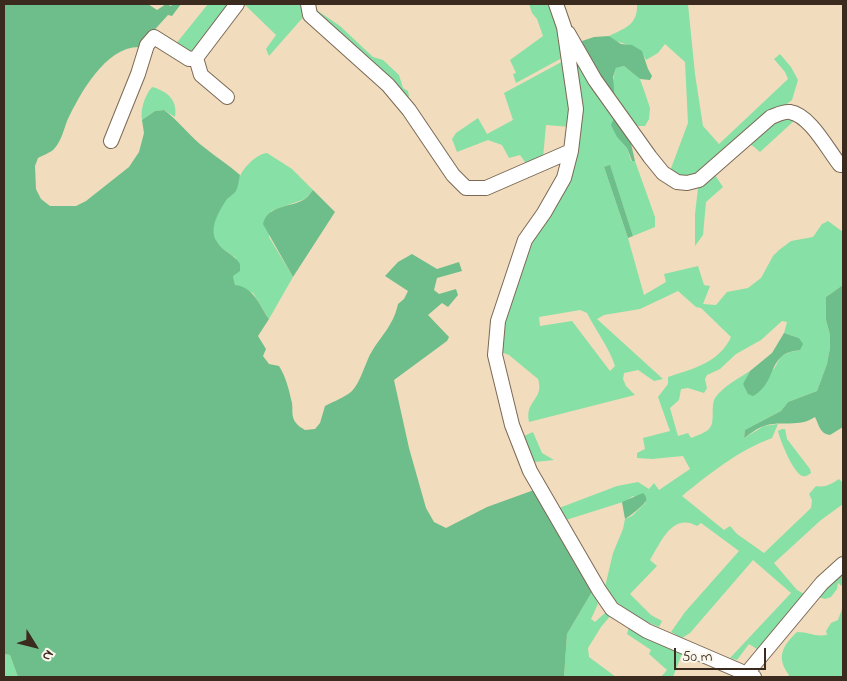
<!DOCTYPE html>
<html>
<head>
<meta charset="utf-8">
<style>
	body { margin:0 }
	#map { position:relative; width:847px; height:681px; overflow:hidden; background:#f1ddbd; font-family:"Indie Flower",sans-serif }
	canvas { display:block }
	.frame { position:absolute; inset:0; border:5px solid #3b2a1e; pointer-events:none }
	.north { position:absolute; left:10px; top:621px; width:50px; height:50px; -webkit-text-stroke:4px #fbf7ec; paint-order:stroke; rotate:126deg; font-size:14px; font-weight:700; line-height:20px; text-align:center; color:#3b2a1e }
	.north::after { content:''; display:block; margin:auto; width:18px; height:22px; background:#3b2a1e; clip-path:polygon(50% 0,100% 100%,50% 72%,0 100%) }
	.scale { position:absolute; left:674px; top:648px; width:92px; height:22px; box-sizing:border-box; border:2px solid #3b2a1e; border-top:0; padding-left:6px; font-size:15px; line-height:18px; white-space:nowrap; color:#3b2a1e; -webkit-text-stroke:4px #fbf7ec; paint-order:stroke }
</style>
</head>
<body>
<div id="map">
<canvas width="847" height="681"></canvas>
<div class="frame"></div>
<div class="north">N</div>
<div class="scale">50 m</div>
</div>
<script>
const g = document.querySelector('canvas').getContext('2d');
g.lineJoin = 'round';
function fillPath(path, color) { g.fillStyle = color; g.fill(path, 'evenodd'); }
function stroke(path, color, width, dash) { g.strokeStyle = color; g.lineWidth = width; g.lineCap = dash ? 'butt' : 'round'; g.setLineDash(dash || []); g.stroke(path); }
const green = new Path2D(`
	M208 4H234L193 56 175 45Z
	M244 4H303L306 14 269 56 266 49 276 35Z
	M315 4 318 11 340 26 373 57 383 60 399 75 403 88 408 91 409 96 407 100 315 16Z
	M529 4H549L558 25 562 58 516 83 513 74 516 73 510 60 543 36 537 19 532 13Z
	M637 4H688L695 74 703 126 719 144 788 79 785 72 774 59 780 54 791 67 798 80 792 100 691 178 680 177 670 171 688 123 685 62 665 44 658 53 646 60C637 39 623 49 609 36 625 28 638 25 637 4Z
	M567 59 571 127 546 125 543 158 527 165 520 155 509 158 502 145 488 140 457 152 452 139 456 133 478 118 487 134 513 120 504 93Z
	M579 65 615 116 621 141 627 148 631 161H635L655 217V227L633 236 610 166 604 167 628 238 644 295 666 282 664 274 698 266 704 285 710 286 703 304 716 305 727 292 748 288 761 278 773 256 779 250 791 241 813 237 822 224 828 221 843 232V285L826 297V320L830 335V348L827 364 817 391 788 402 781 411 745 430 744 438 764 426 778 424 772 438C739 450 709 474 682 496L724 530 730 526 737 534 764 553 811 508 812 500 809 494 816 486C825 488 831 484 839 479L843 483V504L821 520 774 563 797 590 806 595 760 651 749 644 737 660 730 658 791 593 753 560 690 633 682 638 671 632 685 612 739 551 701 523 697 526C672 512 660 544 650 560L657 566 630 594 651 615 662 621 659 627C636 618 618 608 605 587L613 553 623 529 625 519 632 516 646 502 633 496 626 501 566 520 559 508 617 486 638 482 649 489 654 483 659 490 690 469 683 456 652 459 637 458V453L645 449 643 438 670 431 658 397 668 384V377C692 369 719 363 731 337L701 308 696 307 678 291 640 309 604 315 597 319 663 379 654 381 638 370 624 373 623 379 626 386 635 395 529 422C528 418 528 413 529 410 533 398 543 395 538 379L509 355 501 352 504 324 530 249 540 226 564 189 576 67ZM580 310 587 313C596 331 609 347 615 366L610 371 572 321 540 326 539 317ZM782 321 787 322 784 333 799 338 800 350 790 352 781 356 774 369 743 385 750 371C739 378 722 387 715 398 710 407 716 422 709 429 705 433 696 436 691 438L688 433 678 436 670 408 679 400 681 389 688 388 704 393 707 388 705 379 707 375 720 369 736 354 761 340Z
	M624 66 640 79 645 93 650 108 649 119 645 126H634C618 106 607 97 616 68Z
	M152 87C168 91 178 101 175 117L164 110 155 111 142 120C140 110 145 95 152 87Z
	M784 118 795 120 760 152 753 146 746 143 772 121Z
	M267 153 292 169 313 190 305 199 271 211 269 237 293 277 269 319 253 293 235 286 233 276 236 258C228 252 213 245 213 233 212 221 221 206 228 197 231 194 235 193 236 189 238 185 238 179 241 174 246 165 257 154 267 153Z
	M713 172 723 187 706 202 703 235 695 246V214L698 188Z
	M782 429H785L787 439 810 469 811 473C808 475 806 477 803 476 794 475 780 440 778 431Z
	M533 432 542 453 554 460 535 462 528 452 524 436Z
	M843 569V591L842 586 838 583 837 589 831 597 825 599 815 596Z
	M593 590 598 604 591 619 595 622 606 612 611 615 601 627 588 648 589 657 616 677H564L567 634Z
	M843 606V677H788L789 675C776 658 782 646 797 632 810 632 813 637 827 635L826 631 831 623 838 620Z
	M629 627 683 651 673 677H661L667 670 649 654 651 650 627 634Z
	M4 654 10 655 18 677H4Z`);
const forest = new Path2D(`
	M4 4H148L157 10 166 4 171 6 173 4H181L172 16 168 15 139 47C105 47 80 94 67 121 64 129 61 142 54 149 50 153 43 155 38 158L35 166 36 189 41 199 50 206H76L86 201 129 167 139 152 144 133 142 120 155 111 164 110C179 121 190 137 205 148 217 158 229 165 240 175 239 180 238 187 236 191 234 194 230 196 227 199 219 211 208 229 217 242 223 252 234 254 240 264V271L233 276 235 285C254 287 259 305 269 319L258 336 266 349 263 356 269 364 279 366C286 377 289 390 292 403 293 410 291 417 296 423 298 426 302 428 305 430L315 429 320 423 325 406C334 401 344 398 352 391 360 382 363 370 368 359 377 339 393 328 398 304L404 299 408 291 385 276 398 262 412 254 437 269 459 262 462 271 437 278 434 290 439 294 456 289 458 295 448 307 442 303 428 315 449 337 447 341 394 380 409 448 426 508 434 522 446 528 487 507 534 490 593 590 567 634 564 677H18L10 655 4 654Z
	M609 36 621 44 632 45 642 51 648 69 652 76 650 80 640 79 624 66 616 68 613 77 615 102 583 47 582 41 594 37Z
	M615 116 629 135 635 161H632L627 148 617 137 611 125Z
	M610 165 633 236 628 238 604 167Z
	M313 190 335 212 293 277 263 224C268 204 291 208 305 199 308 197 311 192 313 190Z
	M843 285V427L830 435C820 434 819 425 815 417 799 428 781 420 764 426 757 428 750 434 744 438L745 430 781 411 788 402 817 391 827 364 830 348V335L826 320V297Z
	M784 333 799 338 803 344 800 350C794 351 786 352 781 357 769 369 772 385 753 396L748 394 743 384 750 371 772 353Z
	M643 493C645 495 647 497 646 501 643 506 630 516 625 519L622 502Z`);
const street = new Path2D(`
	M308 4 310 15 388 85 409 110 453 175 466 188H486L571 151
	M556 4 564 27 576 109 571 151 564 178 544 213 525 240 498 321 495 355 512 425 530 471 599 590 612 609 647 631 754 677
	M568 33 595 80 650 157 663 173 677 182 687 183 699 180 771 117C777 115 783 111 790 112 810 115 828 150 840 165H843
	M196 58 201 75 227 97
	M111 141 138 74 147 45 154 37 189 59 196 58 237 4
	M747 673 822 583 843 564`);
fillPath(green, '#87e0a5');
fillPath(forest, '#6dbe8a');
stroke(street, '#7b6956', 16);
stroke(street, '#fff', 14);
</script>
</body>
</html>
